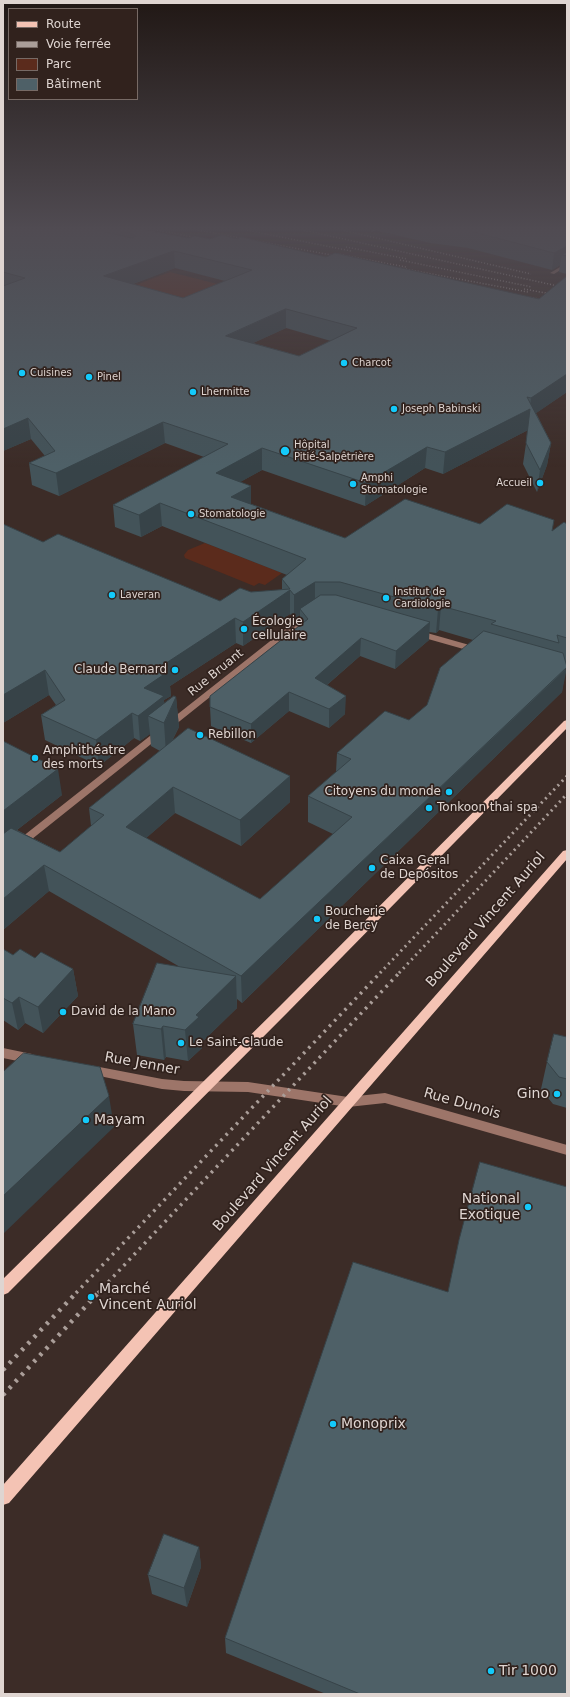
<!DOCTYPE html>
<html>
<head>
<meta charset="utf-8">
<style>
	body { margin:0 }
	#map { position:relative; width:570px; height:1697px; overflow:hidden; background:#3c2c27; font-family:"DejaVu Sans",sans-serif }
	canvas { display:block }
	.frame { position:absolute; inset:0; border:4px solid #dfd5d1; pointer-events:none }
	.legend { position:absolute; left:8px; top:8px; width:130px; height:92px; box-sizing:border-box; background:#31221d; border:1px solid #776a65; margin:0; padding:5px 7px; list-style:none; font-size:12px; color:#dfd5d1 }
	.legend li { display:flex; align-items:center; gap:8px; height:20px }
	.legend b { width:20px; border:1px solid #776a65 }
</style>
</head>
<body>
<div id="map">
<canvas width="570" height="1697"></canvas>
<div class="frame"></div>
<ul class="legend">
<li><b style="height:5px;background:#f4c3b4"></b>Route</li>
<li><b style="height:5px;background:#aa9e99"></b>Voie ferrée</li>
<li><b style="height:11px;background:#5b2b1c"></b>Parc</li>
<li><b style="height:11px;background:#4e6067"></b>Bâtiment</li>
</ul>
</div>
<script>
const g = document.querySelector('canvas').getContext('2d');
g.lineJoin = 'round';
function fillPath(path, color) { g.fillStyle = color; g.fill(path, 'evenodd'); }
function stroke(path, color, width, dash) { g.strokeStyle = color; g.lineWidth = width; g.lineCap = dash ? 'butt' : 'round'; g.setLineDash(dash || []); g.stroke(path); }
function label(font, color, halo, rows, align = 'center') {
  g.font = font + ' "DejaVu Sans",sans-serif'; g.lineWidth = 3.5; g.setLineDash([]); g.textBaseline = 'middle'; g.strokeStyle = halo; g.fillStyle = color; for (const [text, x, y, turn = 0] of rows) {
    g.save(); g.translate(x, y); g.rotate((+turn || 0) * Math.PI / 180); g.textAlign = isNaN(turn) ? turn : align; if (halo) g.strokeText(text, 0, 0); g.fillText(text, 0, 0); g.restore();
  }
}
const green = new Path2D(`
	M170 272 241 290 183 314 112 294Z
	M205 543 282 573 265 585 259 583 254 586 185 558 184 555 188 550Z`);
const minor = new Path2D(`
	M373 229H379L371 232Z
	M567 263V266L554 274 550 273Z
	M307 612H310L314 614 7 859 3 860V852Z
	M414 631H420L480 648 481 650 477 652H474L414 635Z
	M3 1048 32 1054 36 1056 38 1059 36 1062 32 1064 3 1058Z
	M89 1065 162 1079 184 1081 248 1082 348 1097 385 1093 567 1145V1155L385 1103 348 1107 248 1092 184 1091 162 1089 85 1073 83 1070 85 1067Z`);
const major = new Path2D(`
	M567 720V728L288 1012 8 1293 3 1295V1279L280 1006 564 721Z
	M567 850V859L9 1503 3 1505V1485L563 851Z`);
const railFar3 = new Path2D(`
	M151 229 204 239
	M192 229 342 257
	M241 229 351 251
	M298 229 567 288
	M338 229 531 274
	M346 247 407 259
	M337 254 406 267
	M400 260 532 287
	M400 268 528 292
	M524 289 567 297
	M521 296 567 304`);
const railFar2 = new Path2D(`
	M380 973 567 776
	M399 973 567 794`);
const railFar1 = new Path2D(`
	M76 1293 381 972
	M98 1293 400 972`);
const rail = new Path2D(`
	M3 1370 77 1292
	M3 1395 99 1292`);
const wall = new Path2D(`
	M3 229H138L188 238 210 239H237L539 299 567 276V392L536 413 551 443 547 465 537 492 523 464 528 430 443 474 425 468 365 506 262 470 240 482 251 486V504L345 538 480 524 552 531 567 524V664H566L562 692 242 1003 237 999V1008L201 1043 202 1048 188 1061 166 1057 164 1060 137 1055 133 1024 180 967 49 891 3 930V741L62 795 17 830 60 852 91 826 89 808 160 751 151 746 150 734 140 741 134 738 99 766 45 740 41 715 56 705 49 695 3 723V524L43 542 220 601 251 592 282 590V579L287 575 162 526 141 537 115 527 113 505 204 457 165 443 59 496 32 485 29 463 45 456 31 439 3 451ZM175 268 225 281 183 298 133 284ZM286 328 331 341 299 356 253 343ZM290 614 294 619 300 615V625L210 707 211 726 251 743 289 711 329 728 345 714 327 685 360 656 395 669 429 640V632L436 633 439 630 473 640 427 705 409 720 337 753 336 772 308 796V822L333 834 260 899 146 838 175 813 241 846 290 802V776L172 741 179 727 176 697 164 704V700L171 696 170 686 236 643 243 646Z
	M378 229H567V274L559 272 560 265 552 270 468 248 430 243 378 231Z
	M3 949 13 955 35 958 73 969 78 996 43 1033 25 1023 18 1030 3 1020Z
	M567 1037V1108L553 1104 541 1089 547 1062Z
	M448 1292 567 1694H326L226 1653 225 1638Z
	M199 1547 201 1567 187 1607 152 1594 148 1575Z`);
const shadedWall = new Path2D(`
	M567 246V256L562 255 560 265 552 270 554 253Z
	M174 251 175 268 106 294 104 276Z
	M286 309V328L227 355 226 336Z
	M567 374V392L529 418 528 430 443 474 445 452 530 409 531 398Z
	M28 418 31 439 3 451V429Z
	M163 422 165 443 59 496 56 473Z
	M551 443 547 465 537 492 540 470Z
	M427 447 425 468 365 506 366 483Z
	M262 448V470L217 495 216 473Z
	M251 486V508L231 497Z
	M160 503 162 526 141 537 139 515Z
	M315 582V606L300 609V615L294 619V595Z
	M290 590V614L243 646V622Z
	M441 606 439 630 436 633 438 609Z
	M235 618 236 643 170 686 171 696 164 700 166 720 176 697 179 727 166 753 164 723 148 716 150 734 140 741 138 716 144 688 160 667Z
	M430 622 429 640 395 669 396 651Z
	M361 638 360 656 314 696 315 678Z
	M567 668 562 692 242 1003 241 976Z
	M45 670 49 695 3 723V695Z
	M289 692V711L251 743V724Z
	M346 696 345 714 329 728V709Z
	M132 713 134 738 99 766 96 740Z
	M58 769 62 795 4 840 3 851V811Z
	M290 776V802L241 846 240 820Z
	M173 787 175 813 129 853 126 827Z
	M44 865 49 891 3 930V899Z
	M73 969 78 996 43 1033 38 1007Z
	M236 976 237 1008 201 1043 202 1048 188 1061 185 1030 196 1015Z
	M19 997 25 1023 18 1030 12 1003Z
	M163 1026 166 1057 164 1060 161 1029Z
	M109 1096 114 1127 3 1234V1196Z
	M199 1547 201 1567 187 1607 184 1588Z`);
const building = new Path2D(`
	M3 229H91L132 238 136 236 133 234 112 229H138L188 238 195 236 210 239 222 235 237 239 241 237 326 257 335 253 539 299 567 276V374L531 398 527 397 551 443 540 470 526 443 530 409 445 452 427 447 366 483 262 448 216 473 251 486 231 497 345 538 405 499 480 524 507 504 554 520 552 531 564 522 567 524V638L557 635 559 643 491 624 496 621 441 606 438 609 340 582H315L294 595 290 590 243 622 235 618 160 667 169 671 144 688 164 696 138 716 132 713 96 740 41 715 65 700 45 670 3 695V524L43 542 58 534 220 601 240 588 251 592 290 589 282 579 306 559 160 503 139 515 113 505 228 444 163 422 56 473 29 463 55 451 28 418 3 429V286L25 278 3 272ZM174 251 252 270 183 298 104 276ZM286 309 357 328 299 356 226 336Z
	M453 229H567V246L554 253 470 231Z
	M567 252V256L562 255Z
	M321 595H336L430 622 396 651 361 638 315 678 346 696 329 709 289 692 251 724 210 707V696L308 619 300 609Z
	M484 631 563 653 567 667 241 976 44 865 3 899V834L11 828 60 852 104 815 89 808 188 728 290 776 240 820 173 787 126 827 260 899 352 817 308 796 351 759 337 753 385 711 409 720 427 705 440 668Z
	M174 696 176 697 164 723 148 716Z
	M3 741 58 769 3 811Z
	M3 949 13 955 20 949 35 958 41 952 73 969 38 1007 19 997 12 1003 3 998Z
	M157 963 236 976 196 1015 199 1017 185 1030 163 1026 161 1029 133 1024Z
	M554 1034 567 1037V1079L559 1077 547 1062Z
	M24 1053 100 1067 109 1096 3 1196V1072Z
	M480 1162 567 1187V1694H360L225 1638 353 1262 448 1292 459 1240Z
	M164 1534 199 1547 184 1588 148 1575Z`);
const markers = [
	[344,363,4,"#13cafb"],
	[22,373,4,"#13cafb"],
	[89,377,4,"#13cafb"],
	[193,392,4,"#13cafb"],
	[394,409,4,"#13cafb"],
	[285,451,5,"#13cafb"],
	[540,483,4,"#13cafb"],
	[353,484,4,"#13cafb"],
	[191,514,4,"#13cafb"],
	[112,595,4,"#13cafb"],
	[386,598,4,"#13cafb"],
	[244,629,4,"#13cafb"],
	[175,670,4,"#13cafb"],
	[200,735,4,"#13cafb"],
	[35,758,4,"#13cafb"],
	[449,792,4,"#13cafb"],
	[429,808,4,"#13cafb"],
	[372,868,4,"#13cafb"],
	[317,919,4,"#13cafb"],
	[63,1012,4,"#13cafb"],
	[181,1043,4,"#13cafb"],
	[557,1094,4,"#13cafb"],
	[86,1120,4,"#13cafb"],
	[528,1207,4,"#13cafb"],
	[91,1297,4,"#13cafb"],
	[333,1424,4,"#13cafb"],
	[491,1671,4,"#13cafb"]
];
const farPoinames = [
	["Charcot",352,363],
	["Cuisines",30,373],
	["Pinel",97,377],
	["Lhermitte",201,392],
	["Joseph Babinski",402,409],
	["Hôpital",294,445],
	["Pitié-Salpêtrière",294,457],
	["Amphi",361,478],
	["Stomatologie",361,490],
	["Accueil",532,483,"right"],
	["Stomatologie",199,514],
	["Institut de",394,592],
	["Cardiologie",394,604],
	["Laveran",120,595]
];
const poiNames = [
	["Écologie",252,622],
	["cellulaire",252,636],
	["Claude Bernard",167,670,"right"],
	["Rebillon",208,735],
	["Amphithéatre",43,751],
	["des morts",43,765],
	["Citoyens du monde",441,792,"right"],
	["Tonkoon thai spa",437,808],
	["Caixa Geral",380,861],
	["de Depósitos",380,875],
	["Boucherie",325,912],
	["de Bercy",325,926],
	["David de la Mano",71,1012],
	["Le Saint-Claude",189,1043]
];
const streetNames = [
	["Rue Bruant",216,673,-39]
];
const nearStreetnames = [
	["Boulevard Vincent Auriol",486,920,-49],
	["Rue Jenner",142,1064,10],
	["Rue Dunois",462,1104,16],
	["Boulevard Vincent Auriol",273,1164,-49]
];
const nearPoinames = [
	["Gino",549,1094,"right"],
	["Mayam",94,1120],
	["National",520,1199,"right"],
	["Exotique",520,1215,"right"],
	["Marché",99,1289],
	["Vincent Auriol",99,1305],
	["Monoprix",341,1424],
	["Tir 1000",499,1671]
];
fillPath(green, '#5b2b1c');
fillPath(minor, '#9d7569');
fillPath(major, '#f4c3b4');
stroke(railFar3, '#aa9e99', 1.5, [1, 2]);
stroke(railFar2, '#aa9e99', 3, [2, 4]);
stroke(railFar1, '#aa9e99', 3.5, [2.5, 5]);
stroke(rail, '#aa9e99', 4.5, [3, 6]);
fillPath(wall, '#435359');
fillPath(shadedWall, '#374348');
fillPath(building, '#4e6067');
stroke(building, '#374348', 1);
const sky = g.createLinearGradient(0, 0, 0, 467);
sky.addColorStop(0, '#211815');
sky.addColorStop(0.49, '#504b52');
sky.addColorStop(1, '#504b5200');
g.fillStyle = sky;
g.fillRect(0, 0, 570, 467);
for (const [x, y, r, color] of markers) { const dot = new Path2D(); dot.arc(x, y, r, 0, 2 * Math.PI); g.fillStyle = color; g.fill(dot); stroke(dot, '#31221d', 1.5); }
label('10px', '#dfd5d1', '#31221d', farPoinames, 'left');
label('12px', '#dfd5d1', '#31221d', poiNames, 'left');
label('12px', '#dfd5d1', '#31221d', streetNames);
label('14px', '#dfd5d1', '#31221d', nearStreetnames);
label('14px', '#dfd5d1', '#31221d', nearPoinames, 'left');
</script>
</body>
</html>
